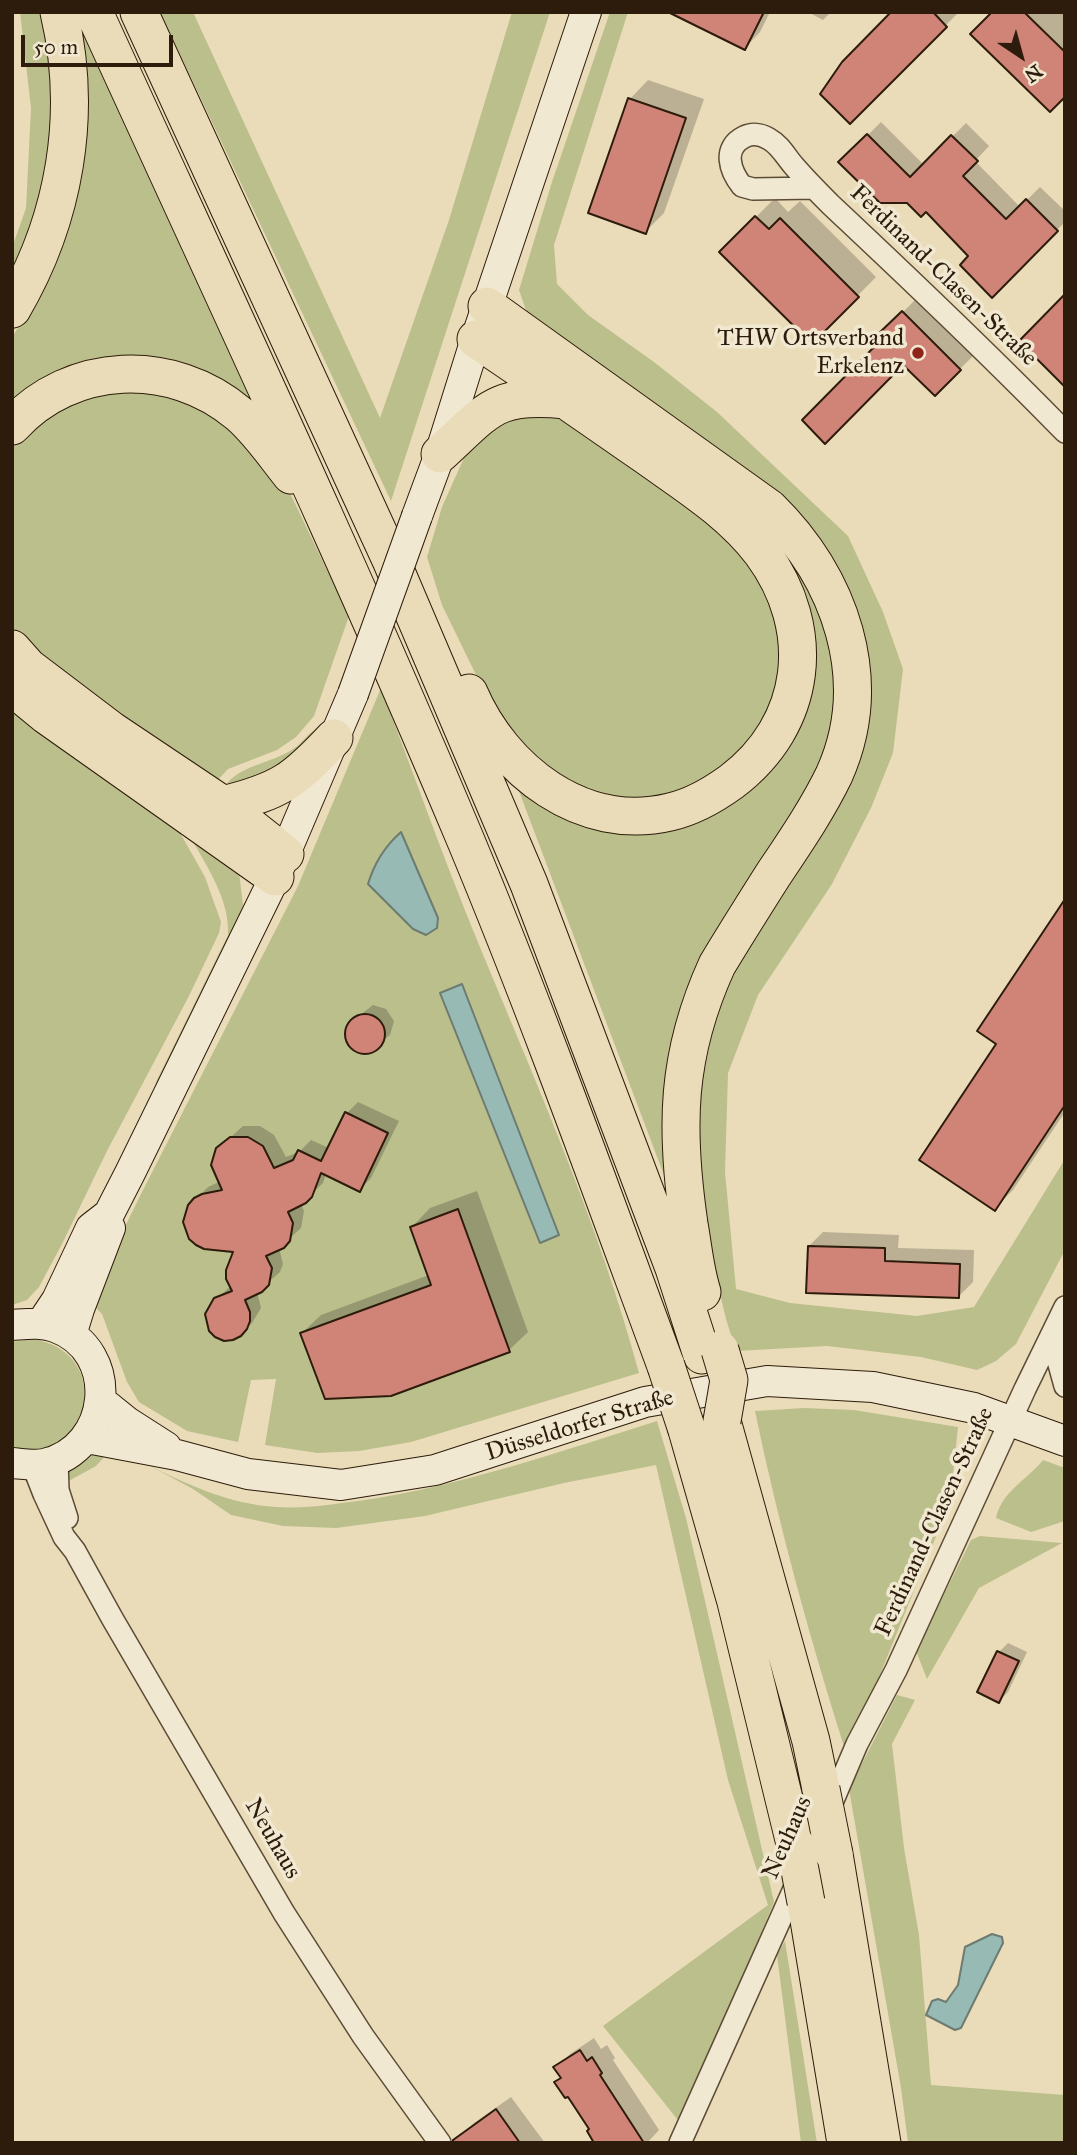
<!DOCTYPE html>
<html>
<head>
<meta charset="utf-8">
<style>
	body { margin:0 }
	#map { position:relative; width:1077px; height:2155px; overflow:hidden; background:#eadcb8; font-family:"IM FELL Great Primer",serif }
	canvas { display:block }
	.frame { position:absolute; inset:0; border:14px solid #2d1c0b; pointer-events:none }
	.north { position:absolute; left:986px; top:21px; width:70px; height:70px; -webkit-text-stroke:5px #f1e8d1; paint-order:stroke; rotate:144deg; font-size:19px; font-weight:700; line-height:28px; text-align:center; color:#2d1c0b }
	.north::after { content:''; display:block; margin:auto; width:24px; height:32px; background:#2d1c0b; clip-path:polygon(50% 0,100% 100%,50% 72%,0 100%) }
	.scale { position:absolute; left:21px; top:35px; width:152px; height:32px; box-sizing:border-box; border:4px solid #2d1c0b; border-top:0; padding-left:9px; font-size:21px; line-height:24px; white-space:nowrap; color:#2d1c0b; -webkit-text-stroke:5px #f1e8d1; paint-order:stroke }
</style>
</head>
<body>
<div id="map">
<canvas width="1077" height="2155"></canvas>
<div class="frame"></div>
<div class="north">N</div>
<div class="scale">50 m</div>
</div>
<script>
const g = document.querySelector('canvas').getContext('2d');
g.lineJoin = 'round';
function fillPath(path, color) { g.fillStyle = color; g.fill(path, 'evenodd'); }
function stroke(path, color, width, dash) { g.strokeStyle = color; g.lineWidth = width; g.lineCap = dash ? 'butt' : 'round'; g.setLineDash(dash || []); g.stroke(path); }
function label(font, color, halo, rows, align = 'center') {
  g.font = font + ' "IM FELL Great Primer",serif'; g.lineWidth = 7; g.setLineDash([]); g.textBaseline = 'middle'; g.strokeStyle = halo; g.fillStyle = color; for (const [text, x, y, turn = 0] of rows) {
    g.save(); g.translate(x, y); g.rotate((+turn || 0) * Math.PI / 180); g.textAlign = isNaN(turn) ? turn : align; if (halo) g.strokeText(text, 0, 0); g.fillText(text, 0, 0); g.restore();
  }
}
const green = new Path2D(`
	M20 12H42L54 83 48 185 12 277V248L26 208 31 108Z
	M73 12 120 109 262 422 172 369 12 419V337L31 308Z
	M160 12H193L380 418 449 220 512 12H550L391 501Z
	M610 12H628L554 245 557 284 588 315 654 362 717 412 848 536 883 612 903 669 893 753 871 808 832 884 758 995 728 1073 725 1172 736 1289 790 1303 917 1316 974 1307 1065 1159V1250L1016 1344 996 1361 977 1370 921 1357 827 1346 736 1351 726 1319 712 1261 697 1166 701 1084 715 1020 730 974 829 819 850 604 528 316 519 290 552 182Z
	M121 385 225 412 289 491 349 616 314 716 296 737 277 750 228 769 214 784 30 647 12 629V443L40 415Z
	M563 408 747 548 786 637 771 726 712 783 622 806 544 778 494 712 442 605 427 557 442 507 463 460 486 423Z
	M761 515 834 622 838 747 725 931 676 1207 511 770 635 824 801 716Z
	M381 688C413 772 443 857 477 940 536 1083 599 1224 639 1373L411 1442 359 1451 317 1453 265 1445 276 1379 251 1380 238 1442 187 1431 139 1402 127 1382 102 1314 91 1303 110 1257 143 1190 298 886Z
	M12 701 179 831 205 877 221 922 219 933 189 996 107 1151 62 1244 39 1287 27 1300 12 1305Z
	M323 726 294 768 223 789C237 765 271 764 293 749 304 742 310 729 323 726Z
	M191 838 239 872 243 905 238 926 167 1073 155 1084 228 935C230 900 207 867 191 838Z
	M32 1339C119 1352 88 1471 12 1446V1342Z
	M804 1408 854 1410 958 1427 950 1502 847 1756C811 1643 779 1527 755 1411Z
	M657 1421 686 1518 774 1902 681 2124 603 2026 768 1905 728 1780 656 1465 564 1483 425 1516 336 1528 283 1526 231 1515 193 1489 150 1466C191 1486 230 1504 276 1507 306 1509 335 1504 365 1500 465 1485 561 1451 657 1421Z
	M109 1452 96 1466 65 1483C73 1455 82 1455 109 1452Z
	M1043 1460 1065 1468V1521L1031 1532 996 1518C1002 1491 1027 1480 1043 1460Z
	M980 1536 1062 1543 979 1588 927 1679 916 1651 971 1540Z
	M897 1695 915 1700 892 1744 904 1848 919 1935 931 2085 1065 2095V2143H908L901 2088 849 1789Z
	M785 1941 817 2143H801L777 1955Z`);
const water = new Path2D(`
	M401 832 438 918 437 928 426 935 413 929 368 884C374 864 385 846 401 832Z
	M462 984 559 1235 540 1243 440 993Z
	M992 1934 1002 1937 1003 1943 961 2028 955 2030 926 2015 932 2001 938 1999 946 2002 958 1985 965 1947Z`);
const shadow = new Path2D(`
	M683 12H770L760 32 745 48Z
	M808 12H831L823 20Z
	M894 12H959L850 121Z
	M995 12H1061L1065 16V95Z
	M648 80 704 99 664 213 645 232 630 99Z
	M881 122 924 165 966 123 989 146 975 161 1020 207 1040 187 1065 211V222L992 295 971 256 926 210 841 162Z
	M775 198 788 212 800 201 876 277 812 342 721 252Z
	M917 298 974 355 935 394 878 337Z
	M1065 902V1112L1013 1190 995 1208Z
	M373 1005 386 1009 394 1021 390 1035 368 1052 354 1049 347 1037 350 1023Z
	M358 1102 399 1121 371 1178 359 1190 326 1174 323 1183 301 1204 304 1211 301 1228 279 1248 283 1264 280 1272 257 1292 261 1308 252 1323 240 1335 210 1330 206 1314 215 1300 232 1285 235 1251 195 1200 208 1187 219 1182 218 1149 243 1126H260L274 1135 286 1157 299 1152 311 1140 329 1148 347 1113Z
	M477 1191 528 1332 509 1350 302 1333 321 1315 429 1275 412 1227 430 1208Z
	M823 1232 899 1235 898 1248 974 1250 973 1282 959 1296 809 1246Z
	M1008 1643 1027 1652 1008 1692 999 1701 979 1691 999 1652Z
	M594 2038 601 2049 607 2045 615 2058 613 2060 659 2130 647 2143H597L556 2068 570 2054Z
	M511 2097 545 2143H464L460 2137 474 2123Z`);
const building = new Path2D(`
	M668 12H764L745 50Z
	M891 12H933L947 27 850 124 820 94 842 62Z
	M992 12H1024L1065 52V97L1050 112 970 34Z
	M628 98 686 118 646 234 588 213Z
	M867 134 910 177 951 135 978 161 963 176 1006 219 1026 199 1058 231 992 298 960 265 968 256 926 212 921 217 907 203H880L838 162Z
	M755 216 769 229 780 218 859 297 812 344 719 252Z
	M1065 294V387L1019 341Z
	M902 311 961 370 935 396 903 365 825 444 802 420 880 341 875 337Z
	M1065 899V1105L995 1211 919 1160 996 1044 977 1031Z
	M345 1034a20 20 0 1 1 40 0a20 20 0 1 1-40 0Z
	M345 1112 388 1133 360 1192 321 1173 312 1197 306 1203 288 1212 293 1223 290 1241 284 1248 266 1256 272 1268 269 1285 262 1292 245 1300 250 1312V1321L247 1329 241 1336 233 1340 224 1341 215 1337 209 1331 205 1314 214 1298 232 1291 226 1279V1270L233 1252 204 1249 196 1245 189 1239 183 1222 188 1205 194 1198 202 1194 222 1190 211 1165 216 1148 230 1137H248L263 1146 274 1168 293 1160 298 1150 321 1161Z
	M458 1209 510 1352 391 1396 325 1399 300 1333 431 1285 410 1227Z
	M808 1246 885 1248V1261L960 1264 959 1298 806 1293Z
	M997 1651 1019 1661 999 1703 977 1692Z
	M580 2050 587 2061 592 2057 602 2073 600 2075 644 2143H594L587 2131 589 2129 568 2097 565 2098 554 2082 561 2078 553 2067Z
	M496 2109 520 2143H453V2140Z`);
const street = new Path2D(`
	M814 188 753 189 742 186C730 171 722 148 744 137 752 133 761 134 769 139 780 145 786 157 794 166 806 180 818 192 831 205 910 279 989 354 1065 432
	M1058 1330 1057 1357 1065 1386
	M57 1460 58 1490 67 1518
	M33 1466 44 1494 64 1537 75 1551 112 1618 284 1913 363 2036 440 2143
	M828 1812 857 1744 896 1670 1025 1389 1065 1307
	M680 2143 798 1880`);
const secondary = new Path2D(`
	M417 516 440 454 476 339 586 12
	M41 1324 57 1300 91 1228 109 1214 130 1173 275 877 353 694
	M12 1325C27 1324 41 1322 55 1327 122 1351 112 1449 44 1464 34 1466 23 1464 12 1463
	M71 1335 79 1309 110 1228
	M101 1401 127 1422 166 1447
	M87 1438 177 1455 248 1474 341 1485 435 1470 645 1402 767 1381 873 1387 974 1408 1065 1441`);
const highway = new Path2D(`
	M94 12C220 288 349 562 466 841 538 1014 601 1190 666 1366
	M139 12 391 560 529 884 674 1268 702 1355
	M487 306 769 508C840 577 877 680 834 775 817 810 795 842 773 875 754 905 735 935 717 965 676 1055 675 1128 689 1224 693 1246 695 1270 702 1292
	M12 309C65 219 83 114 59 12
	M12 426C71 361 172 357 239 414 259 431 274 454 291 475
	M440 454C490 408 495 393 566 400
	M12 649 28 667 111 730 223 805C280 791 294 781 334 738
	M12 687 46 715 275 877
	M469 693C502 770 582 833 670 812 692 807 713 795 731 782 808 724 818 629 762 553 731 512 687 485 645 455 589 416 533 377 476 339
	M223 805 285 854
	M722 1421 811 1741 821 1789
	M687 1430 736 1602 795 1844
	M834 1854 882 2143
	M806 1902 846 2143`);
const secondaryBridge = new Path2D(`
	M353 694 417 516`);
const highwayBridge = new Path2D(`
	M720 1350 729 1380 722 1421
	M666 1366 687 1430
	M821 1789 834 1854
	M795 1844 806 1902`);
const markers = [
	[918,353,7,"#8f2418"]
];
const streetNames = [
	["Ferdinand-Clasen-Straße",943,276,44],
	["Düsseldorfer Straße",580,1426,-17],
	["Ferdinand-Clasen-Straße",935,1522,-65],
	["Neuhaus",788,1838,-66],
	["Neuhaus",272,1839,60]
];
const poiNames = [
	["THW Ortsverband",904,339],
	["Erkelenz",904,367]
];
fillPath(green, '#bbbf8c');
fillPath(water, '#98bab4');
stroke(water, '#6d7b70', 2);
fillPath(shadow, '#0003');
fillPath(building, '#d08377');
stroke(building, '#2d1c0b', 2);
stroke(street, '#5c4c36', 24);
stroke(secondary, '#2d1c0b', 32);
stroke(highway, '#2d1c0b', 39);
stroke(street, '#f1e8d1', 21);
stroke(secondary, '#f1e8d1', 30);
stroke(highway, '#eadcb8', 37);
stroke(secondaryBridge, '#2d1c0b', 32, []);
stroke(highwayBridge, '#2d1c0b', 39, []);
stroke(secondaryBridge, '#f1e8d1', 30);
stroke(highwayBridge, '#eadcb8', 37);
for (const [x, y, r, color] of markers) { const dot = new Path2D(); dot.arc(x, y, r, 0, 2 * Math.PI); g.fillStyle = color; g.fill(dot); stroke(dot, '#f1e8d1', 2.5); }
label('24px', '#2d1c0b', '#f1e8d1', streetNames);
label('24px', '#2d1c0b', '#f1e8d1', poiNames, 'right');
</script>
</body>
</html>
